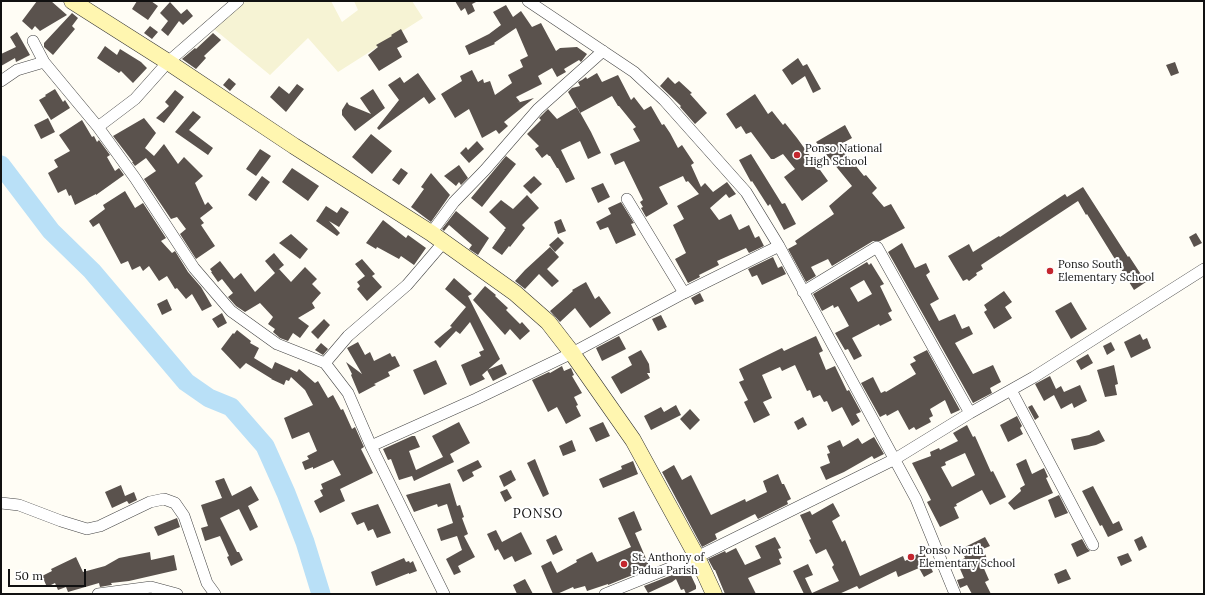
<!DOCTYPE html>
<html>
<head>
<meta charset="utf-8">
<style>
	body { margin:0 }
	#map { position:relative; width:1205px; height:595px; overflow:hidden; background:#fffdf5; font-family:Lora,serif }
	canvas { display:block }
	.frame { position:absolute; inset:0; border:2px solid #111; pointer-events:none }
	.scale { position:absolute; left:8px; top:569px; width:78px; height:18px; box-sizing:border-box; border:2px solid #111; border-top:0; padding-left:5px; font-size:12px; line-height:14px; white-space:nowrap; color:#111; -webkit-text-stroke:3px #fff; paint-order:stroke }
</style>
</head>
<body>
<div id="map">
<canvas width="1205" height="595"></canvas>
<div class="frame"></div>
<div class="scale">50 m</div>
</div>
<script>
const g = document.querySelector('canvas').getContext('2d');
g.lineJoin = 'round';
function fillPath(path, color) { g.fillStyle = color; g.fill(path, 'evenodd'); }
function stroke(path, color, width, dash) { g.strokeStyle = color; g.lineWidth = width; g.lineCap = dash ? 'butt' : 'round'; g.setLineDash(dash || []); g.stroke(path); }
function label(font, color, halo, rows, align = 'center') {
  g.font = font + ' Lora,serif'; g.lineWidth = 4; g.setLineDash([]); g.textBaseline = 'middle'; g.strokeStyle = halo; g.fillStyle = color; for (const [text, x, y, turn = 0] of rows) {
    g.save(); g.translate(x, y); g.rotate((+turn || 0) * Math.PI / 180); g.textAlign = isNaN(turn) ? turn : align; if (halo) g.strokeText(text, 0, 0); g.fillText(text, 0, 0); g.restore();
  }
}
const farmland = new Path2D(`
	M246 1H331L342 22 358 10 354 1H412L423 18 338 72 308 38 270 75 214 29Z`);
const river = new Path2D(`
	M1 165 51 231 92 271 186 382 209 398 231 407 265 446 286 493 305 542 321 594`);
const building = new Path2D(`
	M37 1H51L67 15 40 31 35 26 32 30 22 21Z
	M137 1H151L158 6 148 20 132 9Z
	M455 1H478L472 4 475 11 468 15 465 8 461 11Z
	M170 2 181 14 187 9 193 16 183 25 179 21 168 36 161 30 168 21 160 13Z
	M506 5 513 17 521 11 532 27 541 23 556 51 560 48 577 47 587 54 581 62 579 60 564 69 566 72 557 77 552 68 538 76 542 84 516 97 520 102 517 103 534 98 504 122 508 126 499 134 496 130 482 138 469 109 455 118 441 94 462 81 460 76 472 70 478 82 483 79 484 83 490 81 495 95 512 83 508 75 523 67 520 60 528 56 516 28 494 43 495 44 469 55 465 46 489 34 501 25 493 12Z
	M72 13 78 18 72 26 75 29 53 55 44 47V43Z
	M150 26 158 32 152 39 144 33Z
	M401 29 408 42 397 48 402 57 379 71 368 55 378 47 376 45 392 36 391 35Z
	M17 32 30 55 16 62 15 58 1 66V54L16 47 10 37Z
	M213 33 221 40 204 56 206 58 196 69 182 59 195 48 196 49Z
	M105 46 117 55 120 49 141 62 147 68 133 83 121 71 119 73 97 58Z
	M798 58 803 66 807 64 821 89 813 93 805 76 792 85 782 70Z
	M1175 62 1179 73 1171 76 1166 65Z
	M418 73 436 99 429 104 424 97 379 130 377 128 399 100 388 85 400 77 404 83Z
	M597 73 602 82 618 75 631 100 634 97 644 110 651 106 662 125 664 124 670 133 678 148 682 145 694 163 691 165 701 187 705 183 713 192 727 182 736 194 729 198 726 194 710 208 719 220 731 214 739 230 749 225 755 238 759 236 764 246 749 253 746 248 717 261 719 265 699 275 700 277 688 283 675 259 686 253 673 225 684 219 677 206 699 194 688 181 686 182 683 176 659 187 668 204 646 217 641 208 643 207 640 202 643 200 624 161 615 165 610 154 640 141 633 129 636 127 619 106H618L612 96 580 113 568 92 572 88 580 86 578 82 582 80 586 77 587 79Z
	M668 77 675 84 679 81 692 93 690 94 707 113 695 124 680 107 681 106 660 86Z
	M229 78 236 84 230 91 223 85Z
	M297 84 304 89 286 112 270 97 279 86 289 94Z
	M55 89 63 102 65 100 70 108 51 120 39 100 46 96 45 95Z
	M373 89 385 108 355 131 342 115V110L347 102 349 105 371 114 360 98Z
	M175 90 184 97 164 123 156 118 169 106 165 102Z
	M755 94 768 114 772 111 783 125 785 123 797 138 828 181 802 201 784 177 795 169 783 154 774 159H771L751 132 746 134 741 126 736 129 726 114Z
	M577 107 591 132 601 153 588 159 580 141 561 150 575 179 566 183 558 168H557L550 156H549L547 154 542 158 535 149 539 146 527 134 541 120 539 118 548 109 557 119Z
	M193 111 201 117 189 130 213 148 208 155 175 132Z
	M48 118 55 132 41 139 34 125Z
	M144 118 156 133 145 148 154 156 164 144 178 164 184 157 203 176 195 183 205 205 208 202 213 208 200 218 204 223 201 225 215 246 196 259 180 234 186 229 177 217 171 219 144 179 156 171 146 158 135 166 132 162H133L113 136Z
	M82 120 92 137 94 136 97 142 99 140 110 155 107 157 115 171 119 168 124 175 96 195V194L75 205 71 195 69 196 66 189 58 193 48 173 58 167 54 160 70 151 59 135Z
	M845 125 852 138 839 145 864 176 866 175 877 188 872 193 884 207 891 204 905 228 880 241H873L832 266 828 259 811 267 816 276 806 282 788 249 797 244 795 241 834 214 829 206 852 186 816 142Z
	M371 134 392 151 372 174 352 157Z
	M477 141 484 149 469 163 460 153 466 147 468 150Z
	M260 149 271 156 256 176 246 169Z
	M751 154 782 204 785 203 796 224 784 230 770 204 768 206 752 181 751 182 739 160Z
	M506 156 516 164 482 207 471 198Z
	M459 165 468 178 461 185 459 182 456 186 444 176Z
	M292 168 319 186 308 201 282 182Z
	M401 168 408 173 399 185 392 180Z
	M431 173 450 195 431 222 411 207 424 189 421 187Z
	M262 176 270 182 256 201 248 195Z
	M534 176 542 184 531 194 523 186Z
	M603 183 610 197 598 203 591 188Z
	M1083 187 1128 257 1129 256 1146 282 1134 290 1087 214 1086 215 1078 201 981 265 983 269 976 273 977 275 969 281 967 279 963 281 948 256 969 244 973 252 999 236 1000 237 1065 194 1067 197Z
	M125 191 135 208 143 203 166 238 161 241 172 253 175 251 188 272 201 287 212 306 202 311 192 294 186 299 177 288 175 289 167 276 159 281 149 266 143 271 140 266 132 270 128 261 121 264 99 223 93 227 89 221 105 209 103 205Z
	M527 195 539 208 522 225 525 228 510 247 509 246 502 255 492 248 505 230H504L506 228 489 212 501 200 513 209Z
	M621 202 634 223 631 224 636 235 616 244 608 227 600 230 596 222 611 214 608 208Z
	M326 206 337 213 341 207 349 212 339 227 329 221 340 233 337 236 316 221Z
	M456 211 489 238 478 255 469 249 472 245 449 225 444 231 442 229Z
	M561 219 566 231 558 234 554 222Z
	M383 220 406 238 408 235 426 248 414 265 401 256 399 259 377 247 376 249 366 243Z
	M1196 233 1202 243 1194 247 1189 237Z
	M291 234 308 249 300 259 279 243Z
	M558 237 564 243 555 252 549 245Z
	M902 243 915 268 926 263 930 272 926 275 939 299 930 304 939 321 955 314 962 329 969 326 973 334 955 343 973 374 993 365 1001 382 990 388 992 393 973 403 888 252Z
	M550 247 559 257 547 269 559 281 552 287 539 274 525 289 515 281 525 270Z
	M274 253 284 265 278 270 279 269 291 282 305 267 317 279 312 284 321 293 312 303 315 308 298 318 309 326 300 338 293 333 288 341 280 338 273 332 275 329 268 324 273 317 260 303 245 312 236 306 228 297 233 293 222 279 218 282 211 272H212L210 269 220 261 234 279 241 273 255 292 275 273 265 261Z
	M773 257 778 268 782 266 786 274 762 285 757 275 752 277 748 269Z
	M362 259 375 274 372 276 382 287 367 301 357 289 360 286 357 282 365 276 355 264Z
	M867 262 869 265 871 263 884 284 880 286 892 311 888 313 892 320 880 326 879 324 852 338 862 356 854 360 848 349 845 350 835 333 849 326 838 306 834 308 833 305 822 311 813 294ZM864 280 872 294 858 302 850 288Z
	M454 278 472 294 468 296 500 359 482 375 485 379 470 386 461 365 481 356 479 352 484 350 470 322 460 334 456 331 440 348 434 342 452 327 450 326 466 307 445 289Z
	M586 282 595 299 599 296 611 313 590 328 575 308 560 322 550 311 573 291 572 290Z
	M485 286 496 295 495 296 508 308 506 310 520 324 522 322 530 331 520 340 510 329 505 335 473 300Z
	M1004 291 1012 302 1005 307 1012 318 994 329 984 312 987 310 984 305Z
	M700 293 704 301 695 305 691 298Z
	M167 299 172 310 162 315 157 304Z
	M1071 302 1087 329 1071 339 1055 311Z
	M222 313 227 323 218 328 212 319Z
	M661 315 667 327 658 331 652 319Z
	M324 319 330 325 318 339 311 332Z
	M237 330 251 341 250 343 259 348 254 358 272 369 275 362 297 372 299 369 315 383 318 381 328 398 333 395 341 410 343 409 352 429 355 427 364 447 361 449 373 473 340 489 345 501 320 513 314 501 323 496 320 490 323 489 321 484 341 475 333 460 313 469V467L305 470 302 462 309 459 307 456 317 451 309 432 292 439 284 418 313 405 305 390 291 377 289 381 286 380 284 385 271 379H272L246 363 240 369 221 349 233 333 234 334Z
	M1140 334 1143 340 1147 338 1151 348 1131 358 1124 342Z
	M619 336 626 349 602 361 596 348Z
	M816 336 823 351 819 353 826 370 835 366 847 391 849 390 861 412 856 414 860 421 852 426 842 407 832 412 827 401 824 402 820 395 813 398 810 390 807 391 795 365 782 371 780 367 762 375 772 398 763 402 770 415 754 423 744 402 748 400 739 382 744 380 739 369 782 348 784 351Z
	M358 342 365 355 370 352 374 361 390 353 392 357 395 356 400 366 388 372 390 376 374 384 376 385 359 394 351 375 352 374 346 362 362 374 347 348Z
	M1111 342 1115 350 1107 355 1103 346Z
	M321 343 328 349 323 355 315 350Z
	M641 350 649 364 650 373H647L650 378 621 394 611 377 632 365 628 357Z
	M927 350 960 410 951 414 945 400 930 409 933 416 929 418 931 422 916 430 914 427 909 430 898 410 887 416 886 414 880 417 861 383 873 377 881 393 885 391 886 392 916 374 910 364 916 361 913 357Z
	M1088 354 1093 363 1081 370 1076 361Z
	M436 360 447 384 424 395 413 370Z
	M502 364 507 374 493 381 487 370Z
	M1114 365 1118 384 1115 385 1117 395 1105 397 1097 370Z
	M562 366 564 371 571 368 574 375 572 376 582 393 574 397 578 405 576 406 581 416 566 424 557 407 548 412 532 380 549 372 550 373Z
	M1050 376 1056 389 1061 386 1064 392 1080 385 1087 401 1074 408 1072 403 1061 409 1054 395 1044 401 1035 384Z
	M676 405 681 415 651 430 644 416 661 407 664 412Z
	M1032 405 1039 417 1035 420 1028 407Z
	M690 409 700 420 690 430 680 419Z
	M1017 416 1022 426 1020 428 1023 434 1008 442 1000 425Z
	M803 417 807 425 798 430 794 422Z
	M459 422 470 443 450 454 454 462 414 481 412 476 399 480 391 459 388 460 383 449 412 436H415L420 447 409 451 416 470 443 457 432 436Z
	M603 422 610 436 596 442 589 428Z
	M967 425 973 437 975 436 991 472 993 471 1006 497 990 505 982 490 956 504 957 506 954 507 959 518 940 527 927 502 931 500 912 463 931 456 930 452 939 448 940 450 958 441 953 433ZM965 453 975 475 952 487 941 467 946 465 945 462Z
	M1099 430 1105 441 1096 445 1074 450 1071 439 1089 435Z
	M874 437 884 454 874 459 872 456 844 472 826 480 820 467 830 463 827 454 830 453 827 446 840 440 843 447 858 438 862 444Z
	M572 440 576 451 563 456 559 446Z
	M535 459 549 494 543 497 527 463Z
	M1026 459 1032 474 1044 468 1048 477 1046 478 1053 493 1014 510 1008 503 1021 491 1020 488 1025 485 1016 464Z
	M478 460 482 467 472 472 474 476 463 482 457 470Z
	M633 461 638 474 603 488 599 479 622 469 621 466Z
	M674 465 682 480 691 475 711 515 745 499 746 502 767 492 763 481 778 474 782 484H784L791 499 787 501 788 504 758 519 755 514 715 534 717 539 702 547 662 472Z
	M511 470 516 480 504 487 499 476Z
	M224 478 232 496 251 486 259 500 248 506 258 527 250 531 239 509 220 518 237 552H239L243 560 231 566 227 557 229 556 220 536 205 541 201 528 208 526 201 505 222 498 215 481Z
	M450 483 457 506 460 505 464 517 462 518 468 534 464 536 475 557 458 566 461 572 454 575 446 559 462 550 457 536 441 541 437 529 453 523 447 504 438 507 437 504 414 512 406 495Z
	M121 485 125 496 134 492 137 500 129 504 127 501 112 508 105 492Z
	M1093 486 1113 524 1119 521 1123 530 1108 537 1102 525 1100 526 1082 491Z
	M507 489 512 498 505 502 500 492Z
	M1059 495 1068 513 1055 518 1048 500Z
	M833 503 840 516 832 521 842 542 845 540 860 576 903 556 905 561 923 551 933 572 924 577 919 568 898 577 896 571 859 589 857 586 839 594H804L793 571 808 564 813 575 805 578 812 593 839 581 832 567 834 565 826 549 816 554 809 540 811 539 800 515 810 511 812 515Z
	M378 504 391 533 377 538 373 529 368 531 364 522 357 525 351 513Z
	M634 511 642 530 635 533 650 568 608 585V584L587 591 585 586 574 589 573 587 557 594H553L541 566 551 561 557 573 577 562 576 560 592 552 597 562 631 547 618 518Z
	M177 518 180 527 158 536 154 527Z
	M496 530 502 542 521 532 532 554 515 562 512 556 504 560 498 549 495 551 487 534Z
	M556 535 563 550 553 555 546 540Z
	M1142 536 1147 547 1139 551 1134 540Z
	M775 537 781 548 778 549 782 558 779 559 781 564 748 578 756 594H725L715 570H714L708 559 723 552 725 551 726 553 736 548 745 565 761 558 755 546Z
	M985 537 990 546 983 549 988 561 982 564 989 580 985 582 991 594H972L967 585 960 588 957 580 964 578 957 562 965 558 961 549Z
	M1082 539 1087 548 1090 551 1077 557 1071 544Z
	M150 552 151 560 174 555 177 570 129 581 111 583 112 585H111L100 587 99 583 68 592 66 587 58 590 55 583 47 587 42 576 52 571 51 569 76 557 83 572 105 566 119 558Z
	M1128 553 1132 561 1121 566 1117 557Z
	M404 558 406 562 409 561 410 563 413 561 417 571 409 574V573L376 586 371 572Z
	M690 568 688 569 696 586V589L686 594 684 589 681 590 676 579 672 582 648 593 644 586Z
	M1066 569 1071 579 1058 584 1054 574Z
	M525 579 533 594H517L513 585Z`);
const street = new Path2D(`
	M528 1 634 72 664 100 746 192 779 246 916 499 955 594
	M33 41 44 62 98 127 135 178 194 268 231 311 277 344 325 363 348 393 371 446 444 594
	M1 81 17 70 44 62
	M98 127 135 99 168 62 238 1
	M627 199 684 293
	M431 233 454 202 485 170 538 109 603 51
	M803 292 877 247 970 413
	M325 363 348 336 407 285 443 243
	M1011 390 1093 545
	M371 446 476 399 572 353 684 293 779 246
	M1 503 19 505 61 521 87 529 100 526 150 502 164 499 175 503 184 516 207 583 215 594
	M98 594 151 587 177 594
	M605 594 697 557 895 459 970 413 1034 377 1204 269`);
const secondary = new Path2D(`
	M72 1 168 62 294 146 431 233 515 293 548 322 572 353 633 440 697 557 714 594`);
const markers = [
	[797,155,4,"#c4262e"],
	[1050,271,4,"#c4262e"],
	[911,557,4,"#c4262e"],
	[624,564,4,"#c4262e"]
];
const poiNames = [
	["Ponso National",805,149],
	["High School",805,162],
	["Ponso South",1058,265],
	["Elementary School",1058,278],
	["Ponso North",919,551],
	["Elementary School",919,564],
	["St. Anthony of",632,558],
	["Padua Parish",632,571]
];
const quarterNames = [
	["PONSO",538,514]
];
fillPath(farmland, '#f6f3d4');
stroke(river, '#b9e0f7', 19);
fillPath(building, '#5a524d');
stroke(street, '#444', 12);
stroke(secondary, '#333', 17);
stroke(street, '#fff', 11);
stroke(secondary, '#fff6b0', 16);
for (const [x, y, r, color] of markers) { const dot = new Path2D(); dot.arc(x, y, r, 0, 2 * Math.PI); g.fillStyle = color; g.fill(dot); stroke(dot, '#fff', 1.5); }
label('11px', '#111', '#fff', poiNames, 'left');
g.letterSpacing = '1px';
label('13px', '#111', '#fff', quarterNames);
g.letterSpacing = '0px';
</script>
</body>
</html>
